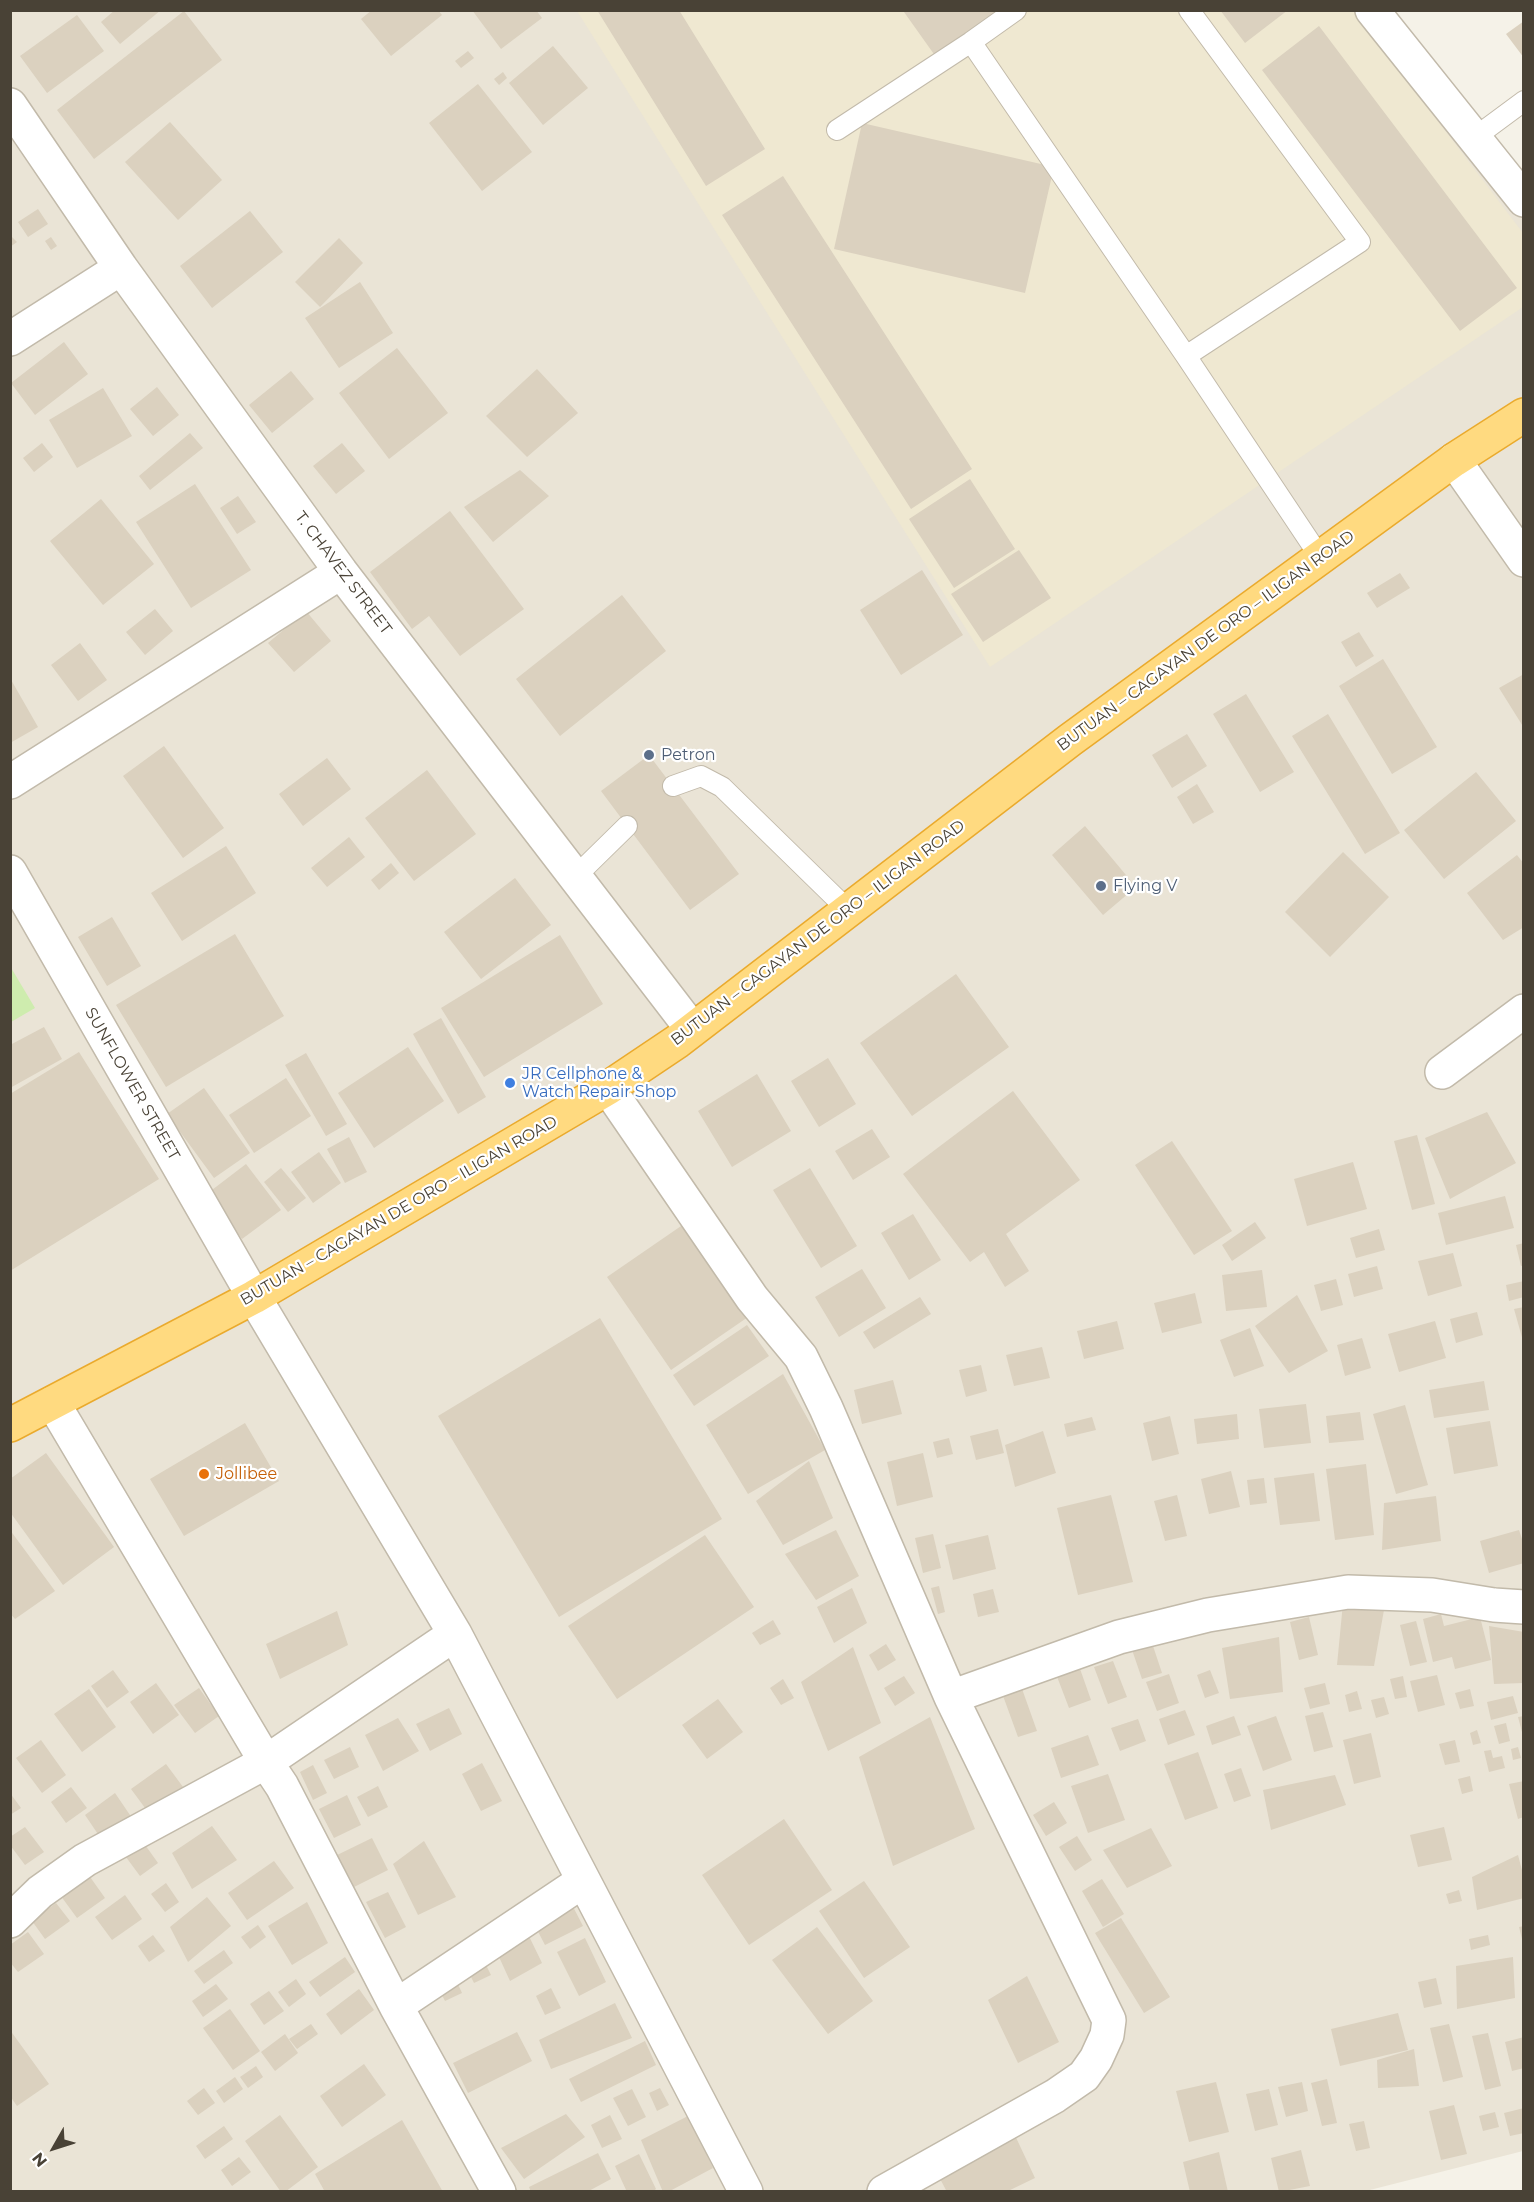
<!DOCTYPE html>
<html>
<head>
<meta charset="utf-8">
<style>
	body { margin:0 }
	#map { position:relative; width:1534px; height:2202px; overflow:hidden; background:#f5f2e8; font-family:Montserrat,sans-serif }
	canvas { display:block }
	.frame { position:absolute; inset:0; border:12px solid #494236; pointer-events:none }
	.north { position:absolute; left:24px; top:2118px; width:60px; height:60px; -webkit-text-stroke:4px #fff; paint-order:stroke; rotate:231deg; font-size:16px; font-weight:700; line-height:24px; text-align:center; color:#494236 }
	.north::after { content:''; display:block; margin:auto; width:21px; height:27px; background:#494236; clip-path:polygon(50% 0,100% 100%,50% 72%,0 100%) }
</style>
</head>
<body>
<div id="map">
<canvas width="1534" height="2202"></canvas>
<div class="frame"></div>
<div class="north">N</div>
</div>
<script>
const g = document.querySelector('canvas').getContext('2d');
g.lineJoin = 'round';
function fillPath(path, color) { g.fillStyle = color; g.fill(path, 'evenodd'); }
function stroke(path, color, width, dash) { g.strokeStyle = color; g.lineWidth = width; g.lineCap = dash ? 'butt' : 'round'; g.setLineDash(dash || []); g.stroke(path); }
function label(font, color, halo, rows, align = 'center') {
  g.font = font + ' Montserrat,sans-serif'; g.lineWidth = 4.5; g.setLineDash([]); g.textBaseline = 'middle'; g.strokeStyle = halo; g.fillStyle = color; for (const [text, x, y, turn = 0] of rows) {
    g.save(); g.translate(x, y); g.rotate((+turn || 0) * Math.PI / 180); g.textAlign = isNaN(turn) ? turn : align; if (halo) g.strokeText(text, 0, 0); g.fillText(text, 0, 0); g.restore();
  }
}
const residential = new Path2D(`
	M11 11H1355L1523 218V2151L1362 2192H11Z`);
const education = new Path2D(`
	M577 11H1354L1523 233V307L990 667Z`);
const green = new Path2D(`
	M10 966 35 1008 11 1022H10Z`);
const building = new Path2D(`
	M115 10H161L120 44 101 22Z
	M372 10H438L442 15 391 56 361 19Z
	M472 10H536L542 18 501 49Z
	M597 10H679L765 149 706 186Z
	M906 10H995L997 13 936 57 904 12Z
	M1220 10H1288L1245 43Z
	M184 11 222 60 94 159 57 110Z
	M77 15 104 51 47 93 20 56Z
	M1524 21V58L1506 34Z
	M1319 26 1517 288 1460 331 1262 70Z
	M553 46 588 88 543 125 509 83Z
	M468 51 474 58 461 68 455 61Z
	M503 72 507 78 499 85 494 79Z
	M478 84 532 152 482 191 429 123Z
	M170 122 222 180 178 220 125 162Z
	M862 123 1054 167 1025 293 834 249Z
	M783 176 972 469 911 509 722 215Z
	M38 209 48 224 28 237 18 222Z
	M250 211 283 252 212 308 180 266Z
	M10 235 17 242 10 247Z
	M51 237 57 246 51 250 45 241Z
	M339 238 363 263 320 307 295 282Z
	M360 282 393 333 339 368 305 318Z
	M64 342 88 374 35 415 11 383Z
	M397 348 448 413 389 459 339 393Z
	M537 369 578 413 527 457 486 416Z
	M291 371 314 399 272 433 249 405Z
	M157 387 179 415 153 436 130 409Z
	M103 388 132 436 77 468 49 420Z
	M190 433 203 448 150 490 139 476Z
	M42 443 53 457 34 472 23 458Z
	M342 443 365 471 336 494 313 466Z
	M520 470 549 496 493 542 464 507Z
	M970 479 1015 549 954 588 909 519Z
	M195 484 251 570 191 608 136 522Z
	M238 496 256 522 237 534 220 508Z
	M101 499 154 564 103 605 50 541Z
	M450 511 524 609 460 656 429 616 412 629 370 572Z
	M1019 550 1051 598 983 642 951 594Z
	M922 570 963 635 901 675 860 610Z
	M1400 573 1410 588 1377 608 1367 593Z
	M622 595 666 651 560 736 516 679Z
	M155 609 173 631 145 655 126 632Z
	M306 611 331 641 294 672 268 643Z
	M1359 632 1374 656 1356 667 1341 642Z
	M80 643 107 680 78 701 51 665Z
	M1383 659 1437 747 1392 774 1339 686Z
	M1524 674V728L1499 688Z
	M10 678 38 727 10 743Z
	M1246 694 1294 772 1260 792 1213 714Z
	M1328 714 1400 833 1365 854 1292 736Z
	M1187 734 1207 766 1172 788 1152 755Z
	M164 746 224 828 183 858 123 776Z
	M649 755 739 874 690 910 601 791Z
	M327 758 351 789 303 826 279 794Z
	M427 770 476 834 414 881 365 818Z
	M1476 772 1516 821 1444 879 1404 830Z
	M1197 784 1214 812 1193 824 1177 797Z
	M1085 826 1136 887 1103 915 1052 855Z
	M349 837 365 857 327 887 311 868Z
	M226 846 256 893 182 941 151 893Z
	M1343 852 1389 897 1330 957 1285 912Z
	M1517 855 1524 864V927L1503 940 1467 893Z
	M391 863 399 873 379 890 371 880Z
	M515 878 551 925 481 979 444 932Z
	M112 917 141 966 107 986 78 937Z
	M235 934 284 1016 166 1087 116 1005Z
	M560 935 603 1004 484 1077 441 1008Z
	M956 974 1009 1047 912 1116 860 1043Z
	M441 1018 486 1097 458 1114 413 1034Z
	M44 1027 62 1059 10 1088V1045Z
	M408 1047 444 1101 374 1148 338 1093Z
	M79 1052 159 1179 10 1271V1094Z
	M306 1053 347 1124 326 1136 285 1065Z
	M828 1058 856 1104 819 1127 791 1081Z
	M757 1074 791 1131 732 1167 698 1111Z
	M286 1078 311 1116 254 1153 229 1115Z
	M204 1088 250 1153 214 1178 167 1114Z
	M1013 1091 1080 1180 1006 1234 1029 1271 1005 1287 984 1252 970 1262 903 1174Z
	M1487 1112 1516 1163 1450 1199 1425 1138Z
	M872 1129 890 1157 853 1180 835 1151Z
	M1417 1135 1435 1204 1412 1210 1394 1141Z
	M349 1137 367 1172 345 1183 327 1149Z
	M1172 1141 1232 1231 1194 1255 1135 1165Z
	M319 1152 341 1183 313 1203 291 1172Z
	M1353 1162 1367 1209 1307 1226 1294 1179Z
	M246 1164 281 1210 242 1239 208 1193Z
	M281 1168 306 1198 288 1212 264 1182Z
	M810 1168 857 1246 821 1268 773 1190Z
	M1505 1196 1514 1228 1446 1245 1438 1213Z
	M913 1214 941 1260 909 1280 881 1233Z
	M1255 1222 1266 1238 1232 1261 1222 1245Z
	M684 1224 748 1317 671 1370 607 1277Z
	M1379 1229 1385 1250 1356 1258 1350 1238Z
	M1524 1243V1265L1521 1266 1516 1245Z
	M1453 1253 1462 1286 1428 1296 1418 1261Z
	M1377 1266 1383 1289 1354 1297 1348 1274Z
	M862 1269 886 1308 839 1337 815 1297Z
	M1262 1270 1267 1307 1226 1311 1222 1275Z
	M1336 1279 1343 1305 1321 1311 1314 1285Z
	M1524 1281V1297L1509 1301 1506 1285Z
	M1195 1293 1202 1323 1162 1333 1154 1303Z
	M1297 1295 1328 1351 1289 1373 1255 1326Z
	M920 1297 931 1314 874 1349 863 1332Z
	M1524 1307V1341H1523L1514 1309Z
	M1477 1312 1483 1335 1456 1343 1450 1319Z
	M600 1318 722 1519 559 1617 438 1416Z
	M1117 1321 1124 1349 1084 1359 1077 1331Z
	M1435 1321 1446 1358 1399 1372 1388 1334Z
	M747 1325 769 1356 694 1406 673 1375Z
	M1250 1328 1264 1366 1234 1377 1220 1340Z
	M1362 1338 1371 1368 1345 1376 1337 1345Z
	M1042 1347 1050 1378 1014 1386 1006 1355Z
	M981 1365 987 1391 966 1397 959 1370Z
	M783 1374 825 1450 748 1494 706 1425Z
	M893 1380 902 1414 862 1424 854 1390Z
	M1484 1381 1489 1410 1434 1418 1429 1390Z
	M1306 1404 1311 1443 1264 1448 1259 1409Z
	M1405 1405 1428 1485 1396 1494 1373 1414Z
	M1360 1412 1364 1440 1329 1443 1326 1416Z
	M1237 1414 1239 1439 1197 1444 1194 1419Z
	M1170 1416 1179 1454 1152 1461 1143 1423Z
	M1092 1417 1096 1430 1067 1437 1064 1424Z
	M1490 1421 1498 1466 1454 1474 1446 1428Z
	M245 1423 279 1481 184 1536 150 1479Z
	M998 1429 1004 1453 976 1460 970 1436Z
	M1043 1431 1056 1473 1015 1487 1005 1445Z
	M949 1438 953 1454 937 1458 933 1442Z
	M46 1453 114 1547 63 1585 10 1512V1479Z
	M923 1453 933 1497 897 1506 887 1462Z
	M809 1461 833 1518 783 1545 756 1501Z
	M1366 1464 1374 1535 1335 1540 1326 1469Z
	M1231 1471 1240 1507 1209 1514 1201 1479Z
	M1314 1473 1320 1521 1280 1525 1274 1478Z
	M1264 1478 1267 1503 1250 1505 1247 1480Z
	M1111 1495 1133 1582 1078 1595 1057 1508Z
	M1177 1495 1187 1536 1165 1541 1154 1501Z
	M1436 1496 1441 1541 1382 1550 1384 1503Z
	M10 1530 55 1591 15 1619 10 1613Z
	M836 1530 859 1576 816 1600 785 1554Z
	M1519 1530 1524 1545V1563L1489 1573 1480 1541Z
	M933 1534 941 1568 923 1573 915 1538Z
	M705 1535 754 1607 617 1699 568 1626Z
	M988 1535 996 1569 953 1580 945 1545Z
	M939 1586 945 1612 938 1614 931 1588Z
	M852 1588 867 1623 834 1643 817 1607Z
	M993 1589 999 1612 978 1617 973 1594Z
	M1343 1603 1384 1610 1374 1666 1337 1665Z
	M337 1611 348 1645 280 1679 266 1644Z
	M1441 1614 1444 1626 1480 1617 1491 1660 1455 1669 1452 1657 1433 1662 1423 1619Z
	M1309 1617 1318 1655 1299 1660 1290 1622Z
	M773 1620 781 1634 760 1645 752 1633Z
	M1416 1621 1427 1662 1410 1666 1400 1625Z
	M1489 1626 1524 1632V1683L1494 1684Z
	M1150 1637 1162 1673 1142 1679 1130 1644Z
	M1279 1637 1283 1692 1230 1699 1222 1648Z
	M886 1644 896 1660 878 1671 869 1655Z
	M853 1647 881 1723 828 1751 801 1682Z
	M1113 1661 1127 1697 1108 1704 1094 1667Z
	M1079 1666 1091 1700 1069 1708 1056 1674Z
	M113 1670 129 1692 107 1708 91 1686Z
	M1210 1670 1219 1693 1205 1698 1197 1675Z
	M1169 1674 1179 1703 1157 1711 1146 1682Z
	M1437 1675 1445 1705 1418 1712 1410 1681Z
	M904 1676 915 1693 895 1706 884 1688Z
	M1403 1676 1407 1697 1395 1699 1390 1679Z
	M783 1679 794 1698 781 1705 770 1688Z
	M156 1683 179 1715 153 1734 130 1702Z
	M1325 1683 1330 1704 1310 1709 1304 1688Z
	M1021 1686 1037 1731 1018 1737 1002 1693Z
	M199 1688 219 1716 195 1733 174 1705Z
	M89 1689 116 1727 82 1752 54 1714Z
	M1470 1689 1474 1706 1460 1709 1455 1693Z
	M1357 1691 1362 1709 1349 1712 1345 1695Z
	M1513 1696 1518 1713 1491 1720 1487 1702Z
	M1384 1697 1389 1714 1376 1718 1371 1700Z
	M718 1699 743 1732 707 1759 682 1725Z
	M449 1708 462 1734 430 1751 416 1724Z
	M1185 1710 1195 1735 1168 1745 1159 1719Z
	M1323 1712 1333 1747 1314 1752 1305 1716Z
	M1234 1716 1241 1735 1212 1745 1206 1726Z
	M1276 1716 1292 1760 1263 1771 1247 1726Z
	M1524 1716V1736H1523L1518 1717Z
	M930 1717 975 1829 893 1866 859 1757Z
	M398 1718 419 1751 383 1771 365 1735Z
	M1138 1719 1146 1741 1120 1751 1111 1728Z
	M1506 1723 1510 1741 1499 1744 1494 1726Z
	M1477 1730 1481 1743 1473 1745 1470 1733Z
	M1371 1733 1381 1777 1354 1784 1343 1740Z
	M1088 1735 1099 1765 1061 1778 1051 1748Z
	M41 1740 66 1775 42 1793 16 1758Z
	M1455 1740 1460 1762 1445 1765 1439 1744Z
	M350 1747 359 1767 334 1779 324 1760Z
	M1518 1747 1521 1758 1513 1760 1511 1749Z
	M1491 1750 1493 1758 1502 1756 1505 1768 1489 1772 1484 1751Z
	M1198 1752 1218 1808 1185 1820 1164 1764Z
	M482 1763 502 1801 481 1811 462 1774Z
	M166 1764 186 1791 151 1816 131 1789Z
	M313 1765 327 1793 313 1800 300 1772Z
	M1241 1768 1251 1796 1234 1802 1224 1774Z
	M1108 1774 1125 1820 1088 1833 1071 1786Z
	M1335 1775 1346 1805 1271 1830 1263 1790Z
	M1470 1776 1473 1791 1462 1794 1458 1779Z
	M1524 1781V1817L1518 1819 1509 1784Z
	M378 1786 388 1807 368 1817 357 1797Z
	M71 1787 87 1808 66 1823 51 1802Z
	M10 1793 21 1808 10 1815Z
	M115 1793 132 1818 102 1840 85 1815Z
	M347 1795 361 1825 334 1838 319 1809Z
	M1054 1802 1067 1823 1046 1836 1033 1815Z
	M784 1819 832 1890 749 1945 702 1875Z
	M212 1826 237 1860 192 1889 172 1853Z
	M25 1827 44 1852 25 1865 10 1845V1837Z
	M1444 1827 1452 1860 1418 1867 1410 1835Z
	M1151 1828 1172 1866 1127 1888 1103 1850Z
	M138 1835 158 1863 140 1876 120 1849Z
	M1077 1836 1092 1860 1075 1871 1059 1847Z
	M372 1838 388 1870 350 1889 333 1857Z
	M424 1841 456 1897 418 1915 393 1864Z
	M1518 1855 1524 1878V1898L1477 1910 1472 1877Z
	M274 1861 294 1888 247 1920 228 1893Z
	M83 1867 105 1898 77 1918 55 1888Z
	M1102 1879 1124 1914 1103 1927 1082 1891Z
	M864 1881 910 1947 864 1978 819 1911Z
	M166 1883 179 1902 165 1912 151 1894Z
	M1459 1890 1462 1901 1449 1904 1446 1894Z
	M388 1892 406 1927 385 1938 366 1902Z
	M125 1895 142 1919 112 1940 95 1917Z
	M207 1897 231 1926 188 1962 170 1927Z
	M570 1901 583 1926 545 1945 532 1920Z
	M307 1902 328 1943 292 1965 268 1926Z
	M56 1903 70 1921 45 1939 32 1921Z
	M1121 1918 1170 1997 1144 2013 1095 1933Z
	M258 1925 266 1937 250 1949 241 1937Z
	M1524 1926V1943H1523L1519 1927Z
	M817 1927 873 2001 828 2034 772 1960Z
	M525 1928 542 1963 510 1981 494 1946Z
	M28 1932 44 1954 18 1972 10 1962V1945Z
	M153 1935 165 1951 149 1962 138 1946Z
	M1488 1935 1490 1945 1471 1950 1469 1939Z
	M585 1938 606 1982 579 1996 557 1952Z
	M224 1950 233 1963 204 1984 194 1971Z
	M345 1957 355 1972 320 1997 309 1982Z
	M1513 1957 1515 1998 1457 2009 1456 1966Z
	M483 1959 491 1975 474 1983 466 1967Z
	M1027 1976 1059 2042 1018 2063 988 2000Z
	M455 1978 462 1993 445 2001 438 1987Z
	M1436 1978 1442 2004 1424 2008 1418 1982Z
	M296 1979 306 1994 289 2007 278 1992Z
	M216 1984 228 1999 203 2017 192 2001Z
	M551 1988 561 2008 545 2015 536 1996Z
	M359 1989 374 2010 341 2035 326 2014Z
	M269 1991 284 2011 264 2025 250 2004Z
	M615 2003 632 2038 551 2069 539 2040Z
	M230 2009 260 2051 233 2070 203 2028Z
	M1398 2013 1408 2050 1340 2066 1331 2029Z
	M311 2024 318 2034 297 2049 289 2039Z
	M1449 2024 1463 2077 1443 2082 1430 2028Z
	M10 2030 49 2084 17 2106 10 2096Z
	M517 2032 532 2061 468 2093 453 2063Z
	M1488 2033 1501 2086 1485 2090 1472 2036Z
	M285 2034 298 2053 275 2071 261 2052Z
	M1524 2037V2068L1512 2071 1505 2042Z
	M645 2041 656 2065 581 2102 569 2079Z
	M1414 2049 1419 2086 1378 2088 1377 2060Z
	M364 2064 386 2095 342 2127 320 2096Z
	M256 2066 263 2077 248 2088 240 2077Z
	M235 2077 243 2089 224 2103 216 2091Z
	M1327 2079 1337 2123 1322 2126 1311 2083Z
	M1216 2082 1229 2132 1189 2142 1176 2091Z
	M1302 2082 1308 2111 1286 2117 1278 2087Z
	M204 2088 215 2103 198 2115 187 2101Z
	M660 2088 669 2105 657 2111 649 2093Z
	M632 2089 646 2117 628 2126 613 2098Z
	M1269 2089 1278 2125 1255 2131 1246 2094Z
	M1454 2105 1467 2154 1441 2160 1429 2111Z
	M1524 2108V2133L1510 2136 1504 2113Z
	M1495 2112 1499 2127 1483 2131 1479 2116Z
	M566 2114 585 2137 524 2179 501 2148Z
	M280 2115 318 2167 285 2192H281L245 2141Z
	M610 2115 622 2139 602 2148 591 2125Z
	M688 2116 713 2168 668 2192H663L641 2140Z
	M402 2120 443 2192H325L315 2174Z
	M1364 2121 1370 2148 1356 2151 1349 2124Z
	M224 2126 233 2139 205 2159 196 2146Z
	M1012 2129 1035 2178 1006 2192H947L937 2173Z
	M1301 2150 1310 2186 1279 2192 1271 2158Z
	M1219 2152 1228 2192H1190L1183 2162Z
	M598 2153 611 2179 587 2192H531L529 2187Z
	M639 2154 656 2189 652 2192H627L615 2166Z
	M239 2157 251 2172 232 2186 221 2170Z`);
const service = new Path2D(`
	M971 42 1186 356 1320 557
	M837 130 971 42 1016 10
	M1474 138 1524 101
	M1186 356 1360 242 1189 10
	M673 786 701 776 722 787 848 910
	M575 877 627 826`);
const minor = new Path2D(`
	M1372 10 1524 200
	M10 105 121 268 341 572 692 1029
	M10 339 121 268
	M1454 460 1524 560
	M10 782 341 572
	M10 872 254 1297 455 1634 746 2192
	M1442 1072 1524 1011
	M608 1088 752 1298 801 1357 826 1408 951 1697 1109 2020 1107 2035 1096 2059 1084 2076 1055 2096 884 2192
	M53 1403 266 1762 282 1786 396 2006 499 2192
	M951 1697 1119 1637 1208 1615 1348 1592 1432 1595 1494 1605 1524 1607
	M10 1921 40 1892 85 1860 266 1762 455 1634
	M396 2006 583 1881`);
const trunk = new Path2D(`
	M10 1425 254 1297 608 1088 678 1041 1070 740 1454 460 1524 415`);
const markers = [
	[649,755,6,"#5c6f8a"],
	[1101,886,6,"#5c6f8a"],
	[510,1083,6,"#3f7fe0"],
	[204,1474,6,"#e8710a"]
];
const streetNames = [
	["T. CHAVEZ STREET",343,573,53],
	["BUTUAN – CAGAYAN DE ORO – ILIGAN ROAD",1206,641,-36],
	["BUTUAN – CAGAYAN DE ORO – ILIGAN ROAD",818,933,-37],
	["SUNFLOWER STREET",132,1084,60],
	["BUTUAN – CAGAYAN DE ORO – ILIGAN ROAD",399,1211,-30]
];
const serviceNames = [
	["Petron",661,755],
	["Flying V",1113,886]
];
const shopNames = [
	["JR Cellphone &",522,1074],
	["Watch Repair Shop",522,1092]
];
const foodNames = [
	["Jollibee",216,1474]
];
fillPath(residential, '#eae4d6');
fillPath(education, '#efe8d1');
fillPath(green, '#ceecae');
fillPath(building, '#dbd1bf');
stroke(service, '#c2baaa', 22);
stroke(minor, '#c2baaa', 36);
stroke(trunk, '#eaaa2d', 36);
stroke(service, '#fff', 20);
stroke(minor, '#fff', 33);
stroke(trunk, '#ffda80', 33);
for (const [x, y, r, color] of markers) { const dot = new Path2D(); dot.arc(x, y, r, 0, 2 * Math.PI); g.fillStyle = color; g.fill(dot); stroke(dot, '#fff', 2); }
label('16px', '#494236', '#fff', streetNames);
label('16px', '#4e5e75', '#fff', serviceNames, 'left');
label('16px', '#366cbe', '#fff', shopNames, 'left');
label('16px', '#c56008', '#fff', foodNames, 'left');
</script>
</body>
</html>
